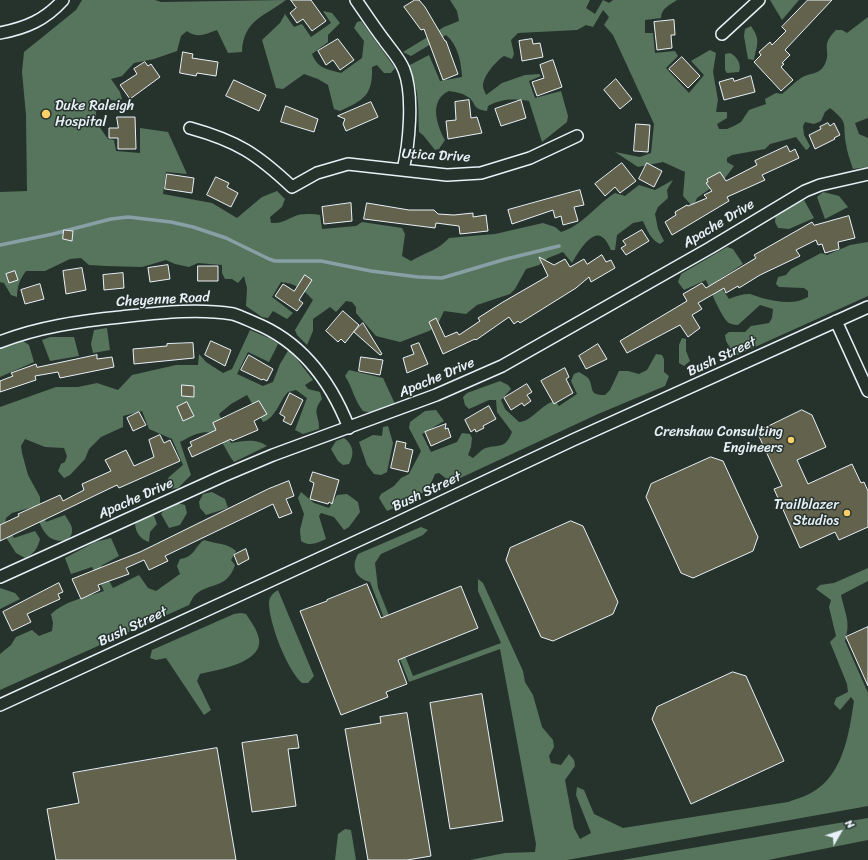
<!DOCTYPE html>
<html>
<head>
<meta charset="utf-8">
<style>
	body { margin:0 }
	#map { position:relative; width:868px; height:860px; overflow:hidden; background:#26332d; font-family:Sriracha,sans-serif }
	canvas { display:block }
	.north { position:absolute; left:820px; top:812px; width:40px; height:40px; -webkit-text-stroke:3px #26332d; paint-order:stroke; rotate:51deg; font-size:11px; font-weight:700; line-height:16px; text-align:center; color:#e8f1f8 }
	.north::after { content:''; display:block; margin:auto; width:14px; height:18px; background:#e8f1f8; clip-path:polygon(50% 0,100% 100%,50% 72%,0 100%) }
</style>
</head>
<body>
<div id="map">
<canvas width="868" height="860"></canvas>
<div class="north">N</div>
</div>
<script>
const g = document.querySelector('canvas').getContext('2d');
g.lineJoin = 'round';
function fillPath(path, color) { g.fillStyle = color; g.fill(path, 'evenodd'); }
function stroke(path, color, width, dash) { g.strokeStyle = color; g.lineWidth = width; g.lineCap = dash ? 'butt' : 'round'; g.setLineDash(dash || []); g.stroke(path); }
function label(font, color, halo, rows, align = 'center') {
  g.font = font + ' Sriracha,sans-serif'; g.lineWidth = 3; g.setLineDash([]); g.textBaseline = 'middle'; g.strokeStyle = halo; g.fillStyle = color; for (const [text, x, y, turn = 0] of rows) {
    g.save(); g.translate(x, y); g.rotate((+turn || 0) * Math.PI / 180); g.textAlign = isNaN(turn) ? turn : align; if (halo) g.strokeText(text, 0, 0); g.fillText(text, 0, 0); g.restore();
  }
}
const green = new Path2D(`
	M82 0H155L161 2 286 0C265 16 243 20 242 52L228 53 217 30C206 34 197 39 187 31L181 36 177 51 154 59 134 63 122 76 111 79 120 92 122 99 119 101 101 99C91 118 97 123 108 139L114 140 116 151 140 153V128L168 132 187 174 166 172 163 194 212 203 237 218 262 197 277 191 285 199 282 207 270 217 271 223C283 223 283 221 293 217 301 213 312 214 320 215L322 229 356 226 362 222 402 228 405 234 402 256 411 261C424 253 439 250 449 238L495 234 543 223 555 227 561 232C582 226 596 205 615 193L625 196 639 185 655 190 673 180 667 190 668 198 658 207 655 214 658 229 664 241 660 244C651 240 647 230 643 221L633 223 617 235 615 250H611C609 246 606 239 602 237 591 229 576 256 572 263L563 252 548 258 539 265 526 269 515 289 510 294 477 305 466 314 444 311 437 326 429 331 400 342 376 336 356 313V307L352 302 346 301 336 312 330 307 313 319V331L307 345 297 335 295 330 313 300C304 290 295 283 281 282L272 297 293 313 287 319 273 311 268 318 262 317 246 306 247 288 244 276 238 283 232 279H225L222 273V265L198 263 189 267 175 264 166 260 142 267 106 266 89 265 81 258 70 259 45 271H26C20 279 17 286 17 297L11 295 4 283 0 282V192L27 191 26 115 22 72 24 52 76 10Z
	M450 0H590L586 8 595 14 603 0 609 3 613 0H677C670 5 661 8 661 18L645 20V33H653L655 53 675 51 678 56 666 68 689 93 704 75 691 61 710 50 716 53 713 72 718 100 716 112H727V118L717 124 719 129H727L734 126 741 122 749 110 766 104 765 99 776 93 782 94C788 89 795 82 801 78 810 72 819 76 825 64 832 49 819 47 836 30H842L847 33 868 17V118L855 123 859 134 868 138V167L853 169C850 160 847 152 846 144 842 123 850 124 830 108L825 112 821 121 814 124 805 122 803 126 804 135 810 146 808 149 806 150 796 137 770 144 765 149 732 155 727 158V162L734 166 725 178 697 198 693 207 683 196 685 172 663 162 638 167 615 152 640 157 651 153 654 124 613 35 604 25 609 17 603 10 593 27 586 25 577 30 518 33 511 40 514 54 512 59 504 56C496 61 483 76 483 86 483 89 485 92 486 95L502 83 525 75 539 74 541 76 529 81 535 98 561 91 568 116 567 122 542 142 529 101C512 99 504 98 488 106L487 111C471 109 477 103 468 97 463 93 455 92 449 91 429 100 436 124 445 140L439 149 435 150 423 135 419 132C418 107 420 89 408 66L429 55 440 81 462 77C461 61 458 45 446 35L411 56 403 52 444 27 459 21 457 11Z
	M770 0H799L782 20Z
	M323 11 332 13 340 23 328 35V42L312 54C318 69 327 69 341 73L362 58 364 41 354 28 357 22 361 21 395 68 391 73H384L377 65 372 67C373 95 364 100 340 111L334 109 328 85 318 79 304 74 283 89 276 88 262 40 280 23 285 14 294 27 302 24 311 37 331 23Z
	M751 26C761 41 757 43 754 60L748 59 744 36 745 29Z
	M730 53C737 56 742 65 739 72L727 73 725 70V54Z
	M823 192 839 196 848 207 825 219 817 197Z
	M804 200 814 218 789 229 778 228 775 222 776 212Z
	M868 242V296L735 356 726 341 725 335 729 332H745L751 326 769 323 772 318 773 309 760 305 738 325C735 325 731 324 729 323 722 319 710 289 706 280L684 290 678 282 681 274 727 247 733 249 743 264 717 281 729 299C736 296 742 294 750 294 754 295 758 297 762 298 777 302 795 305 808 297V291L804 288 779 287 776 284 778 277 786 275 791 269 821 253 827 255 850 245Z
	M107 328 110 350 93 353 91 344 94 330Z
	M250 330 271 339 278 344 269 362 248 352 237 374 263 386 273 382 280 364 289 349 313 380 305 385 308 389 320 392 322 399C311 413 320 415 319 429L303 434 295 430 307 398 296 390 288 392C279 401 276 418 263 422L247 395 231 404 219 414 231 443C243 441 256 438 267 446L234 462C228 455 226 447 220 440 209 425 193 435 180 442L191 475 178 488 171 489 166 483 169 477 183 465 172 439 149 429 142 411 123 416V427L101 437 89 449 85 459 70 475 64 478 58 471 61 464 65 462 67 456 64 448 45 447 25 439 21 446 22 453 28 475 40 497V505L46 522 65 515C67 519 72 525 72 529 73 543 57 543 49 537 41 530 37 516 33 507L12 513 6 518 5 524 14 538 35 531 40 539C38 548 33 555 25 558L16 553 0 528V407L56 387H78L97 383 118 390 132 375 176 365H198L199 354 206 362 223 373 232 369Z
	M50 337H74L79 356 50 361 42 340Z
	M682 338 686 339V351L690 361 684 366 679 363V345Z
	M23 341 29 345 34 362 0 377V348L12 342Z
	M656 354 662 355 664 359V372L669 376 665 386 598 414 456 480H448L439 473 435 474C426 498 409 501 387 511L379 498 381 494 394 486 401 478 409 474 421 451 409 428 410 422 425 411 436 410 444 421 422 434 431 452 457 442 462 433 470 434 472 438 471 447 468 455 473 458C477 455 482 449 486 448 501 444 505 449 512 432L497 412 496 400H489L469 409 465 405 463 397 467 393 500 381 508 385 511 389 501 400 505 409 519 422C533 421 541 404 555 401L559 406 577 394 571 381 574 374 579 372C582 374 586 376 588 378 595 388 587 395 605 395L610 390 619 371H628L639 374 647 370Z
	M349 370 383 378 397 408C385 412 375 414 363 411 354 400 353 388 345 376Z
	M388 426 393 443 387 472 381 475 374 474 367 465 359 442 373 435 382 436 383 427Z
	M344 438C353 444 355 454 349 464L343 465 338 461 331 449 336 441Z
	M212 492 225 499 228 508 206 515 200 508 199 502 203 494Z
	M301 492 314 503 329 508 337 495 347 494 358 502 360 512 349 527 344 530 334 517 321 513 319 516 326 539C317 543 310 547 301 541L300 530 304 514 298 498Z
	M177 503 185 505 187 513 180 525 169 528 161 514 167 507Z
	M149 516H154L157 524 150 532 149 542C140 539 136 533 135 524L139 520Z
	M421 527 428 530 423 535 381 554 375 563 378 588 413 676 501 643 478 591V579L483 583 523 671 525 682 533 695 542 727 553 740 554 747 549 756 551 763 561 765 569 754 574 760 575 766 565 780 574 828 580 839 591 833 576 795 577 787 584 790 594 814 623 828 788 802C795 799 804 797 811 793 843 776 849 734 854 701L851 697 840 710 834 704 836 698 848 692 847 684 830 642 836 636 829 607 831 600 816 589 820 585 834 583 868 568V581L841 595C845 614 851 621 845 641L868 693V806L567 860H470L505 853 535 852 536 844 500 649 409 682 370 582C355 578 351 567 358 554Z
	M111 538 119 556 101 566 113 588 139 575 148 588 156 591 180 574 177 566 180 559C195 557 194 547 204 540 215 544 228 543 236 551L231 560 235 565C227 589 211 582 196 594 193 596 191 602 189 605L0 690V654L11 645 16 637 32 630 39 636 52 631 53 623 51 614C65 601 86 597 104 591L92 567 71 574 65 558 95 542Z
	M0 588 15 593 20 599 0 609Z
	M278 590 314 676 308 683H302C287 670 269 623 269 603 269 597 273 593 278 590Z
	M241 613 246 614C251 622 257 629 259 639 263 663 217 670 200 674L197 681 211 710 204 715 166 658 156 660 150 658 152 650 234 614Z
	M868 818V840L768 860H622Z
	M345 829 351 830 356 860H335L338 834Z`);
const stream = new Path2D(`
	M0 245 53 234 111 219 128 217 171 222 193 227 226 238 269 259 275 261H321L371 271 418 277 442 278 506 259 559 246`);
const building = new Path2D(`
	M291 0H311L326 21 312 31 303 19 297 23 290 13 296 8Z
	M415 0H419L425 7 445 41H446L458 74 443 80 424 29 421 30 404 7Z
	M808 0H832L785 50 790 55 782 63 784 64 781 67 793 80 781 91 754 62 761 55 759 52 770 42 772 45 786 31 782 27Z
	M674 20 675 35H671L672 48 657 50 654 22Z
	M338 39 354 60 340 70 333 60 326 65 318 51Z
	M532 39 533 44 540 43 543 57 522 61 519 41Z
	M183 52 193 54 192 58 218 62 216 76 197 73 196 76 180 73Z
	M682 57 700 76 688 88 669 69Z
	M553 60 562 87 537 96 532 82 544 78 540 65Z
	M145 62 148 66 151 64 160 77 130 99 120 85 137 74 134 69Z
	M751 76 755 92 724 100 719 82 733 78 734 81Z
	M616 79 632 99 620 109 604 90Z
	M234 80 266 95 259 111 226 96Z
	M469 100 471 118 477 117 482 133 448 139 446 121 456 120 455 102Z
	M521 100 526 118 501 126 495 109Z
	M371 102 378 117 346 131 343 124 345 119 338 116Z
	M286 106 318 119 314 132 281 122Z
	M117 117H135L136 149H118V138H109V128H118Z
	M828 123 830 126 834 123 840 135 834 138 835 139 815 149 809 135 821 129 820 127Z
	M636 124 650 125 648 152 634 151Z
	M787 146 790 152 795 149 799 158 762 175 765 180 727 197 729 201 672 235 665 222 676 215 675 212 687 205 688 206 707 198 704 195 712 191 706 183 708 182 707 179 720 172 726 181 757 165 755 161Z
	M622 163 636 181 620 193 615 187 605 196 595 184Z
	M647 163 662 171 654 187 639 179Z
	M167 174 194 178 192 193 165 189Z
	M216 177 229 183 227 187 238 193 231 207 207 195Z
	M580 190 584 205 574 207 578 221 563 225 561 216 555 218 553 210 512 224 508 210Z
	M351 203 352 221 324 224 322 207Z
	M367 203 409 210H434L438 214 454 215 473 213V217L486 215 488 231 460 234 459 226 436 223 435 228 364 219Z
	M849 216 855 238 838 242 839 249 825 253 822 244 818 245 816 240 796 250 800 256 760 275 739 288 738 286 726 293 724 288 698 303 702 309 692 315 700 328 688 337 680 325 627 353 620 341 687 301 683 294 702 283 706 288 756 258 754 255 812 222 814 225Z
	M64 230 73 231 72 241 63 239Z
	M642 230 649 241 626 255 621 248 626 245 623 241Z
	M602 255 606 262 611 260 615 268 591 282 589 277 576 288 520 323 518 321 514 324 509 317 476 340 475 339 443 354 429 322 436 318 445 337 457 332 459 335 480 321 478 318 503 302 548 276 539 257 554 265 565 259 570 267 584 259 587 264Z
	M168 265 170 279 150 282 148 268Z
	M198 266H218V281H198Z
	M82 268 86 290 66 294 63 271Z
	M15 271 18 280 9 283 6 274Z
	M123 273 124 288 104 290 103 275Z
	M305 275 312 280 299 300 303 303 297 311 275 296 283 284 294 291Z
	M40 284 44 299 25 304 21 290Z
	M343 311 359 325 345 343 341 339 338 342 326 331Z
	M363 323 382 354 380 355 354 332Z
	M211 341 231 350 225 366 205 355Z
	M193 343 194 358 134 364 133 349 167 346V344Z
	M419 343 428 364 407 373 403 358 414 354 411 346Z
	M598 344 607 359 586 369 579 356Z
	M97 355V359L112 357 114 367 60 378 58 372 35 376 36 380 0 392V381L13 376 11 373 36 364 37 367Z
	M249 355 273 369 267 381 263 379 262 380 241 370Z
	M361 357 383 360 380 375 359 371Z
	M565 368 569 377 566 379 573 393 554 404 541 381Z
	M527 384 532 392 527 395 531 401 524 406 522 403 511 410 504 398Z
	M182 385 194 386V397L182 396Z
	M290 393 303 400 291 425 283 421 285 417 280 414Z
	M259 401 267 414 254 421 258 430 232 441 231 439 192 457 188 448 192 446 190 442 216 430 213 423Z
	M187 402 194 416 183 421 177 407Z
	M489 406 496 419 483 426 484 428 476 432 475 429 471 432 465 420Z
	M802 410 812 415 826 447 797 460 808 484 852 464 861 483 864 482 868 491V527L839 540 835 532 800 548 774 489 782 486 757 432Z
	M139 412 146 425 133 431 127 418Z
	M446 424 445 429 448 428 451 437 431 446 425 432Z
	M160 435 164 443 170 440 180 461 119 488 117 485 0 541V525L19 516 18 514 60 495 63 501 84 490 82 484 111 471 105 460 126 450 134 466 154 457 149 440Z
	M397 441 406 443 405 448 413 450 408 472 391 468Z
	M711 457 723 461 758 537 753 551 693 578 681 573 646 497 651 484Z
	M313 472 339 480 332 504 329 502 328 504 310 499 314 483 310 481Z
	M289 481 294 496 286 499 292 513 279 518 273 504 165 556 168 561 149 570 144 560 126 568 129 574 98 585 100 590 81 599 72 579 140 552 268 489Z
	M571 521 583 526 618 602 613 614 553 641 541 637 506 560 510 548Z
	M246 549 249 559 238 565 234 555Z
	M59 583 63 592 58 594 60 599 27 614 31 622 12 631 3 612Z
	M367 584 381 618 461 586 478 628 398 660 407 684 386 692 388 697 341 715 300 611 327 601V600Z
	M868 627V686L846 637Z
	M733 672 746 676 784 761 691 804 652 719 657 707Z
	M482 694 503 821 450 829 430 703Z
	M407 713 431 856 407 860H368L345 729 381 723 380 717Z
	M297 735 299 748 288 749 296 806 252 812 242 743Z
	M217 748 236 860H56L47 809 79 803 73 773Z`);
const minor = new Path2D(`
	M356 0C365 13 374 27 384 40 391 50 400 59 404 70 414 95 409 145 403 170
	M0 33C26 28 45 20 63 0
	M722 34 759 0
	M190 128C237 141 257 154 292 187L317 173 348 164 447 175 481 173 530 158 577 136
	M836 321 868 391
	M0 342C38 327 80 321 121 317 158 313 196 308 233 314 240 316 248 320 255 323 302 342 331 382 349 428
	M0 577 223 476 273 455 436 395 502 366 710 248 805 191 820 185 868 174
	M0 705 390 526 573 440 868 307`);
const markers = [
	[46,114,5,"#ffd166"],
	[791,440,4,"#ffd166"],
	[847,513,4,"#ffd166"]
];
const poiNames = [
	["Duke Raleigh",55,106,"left"],
	["Hospital",55,122,"left"],
	["Crenshaw Consulting",783,432],
	["Engineers",783,448],
	["Trailblazer",839,505],
	["Studios",839,521]
];
const streetNames = [
	["Utica Drive",436,156,3],
	["Apache Drive",719,224,-31],
	["Cheyenne Road",163,300,-3],
	["Bush Street",722,357,-25],
	["Apache Drive",437,378,-23],
	["Bush Street",427,492,-25],
	["Apache Drive",136,499,-24],
	["Bush Street",133,627,-25]
];
fillPath(green, '#57755d');
stroke(stream, '#889fa6', 3.5);
fillPath(building, '#63624d');
stroke(building, '#e8f1f8', 1);
stroke(minor, '#e8f1f8', 14);
stroke(minor, '#26332d', 11);
for (const [x, y, r, color] of markers) { const dot = new Path2D(); dot.arc(x, y, r, 0, 2 * Math.PI); g.fillStyle = color; g.fill(dot); stroke(dot, '#26332d', 1.5); }
label('14px', '#e8f1f8', '#26332d', poiNames, 'right');
label('14px', '#e8f1f8', '#26332d', streetNames);
</script>
</body>
</html>
